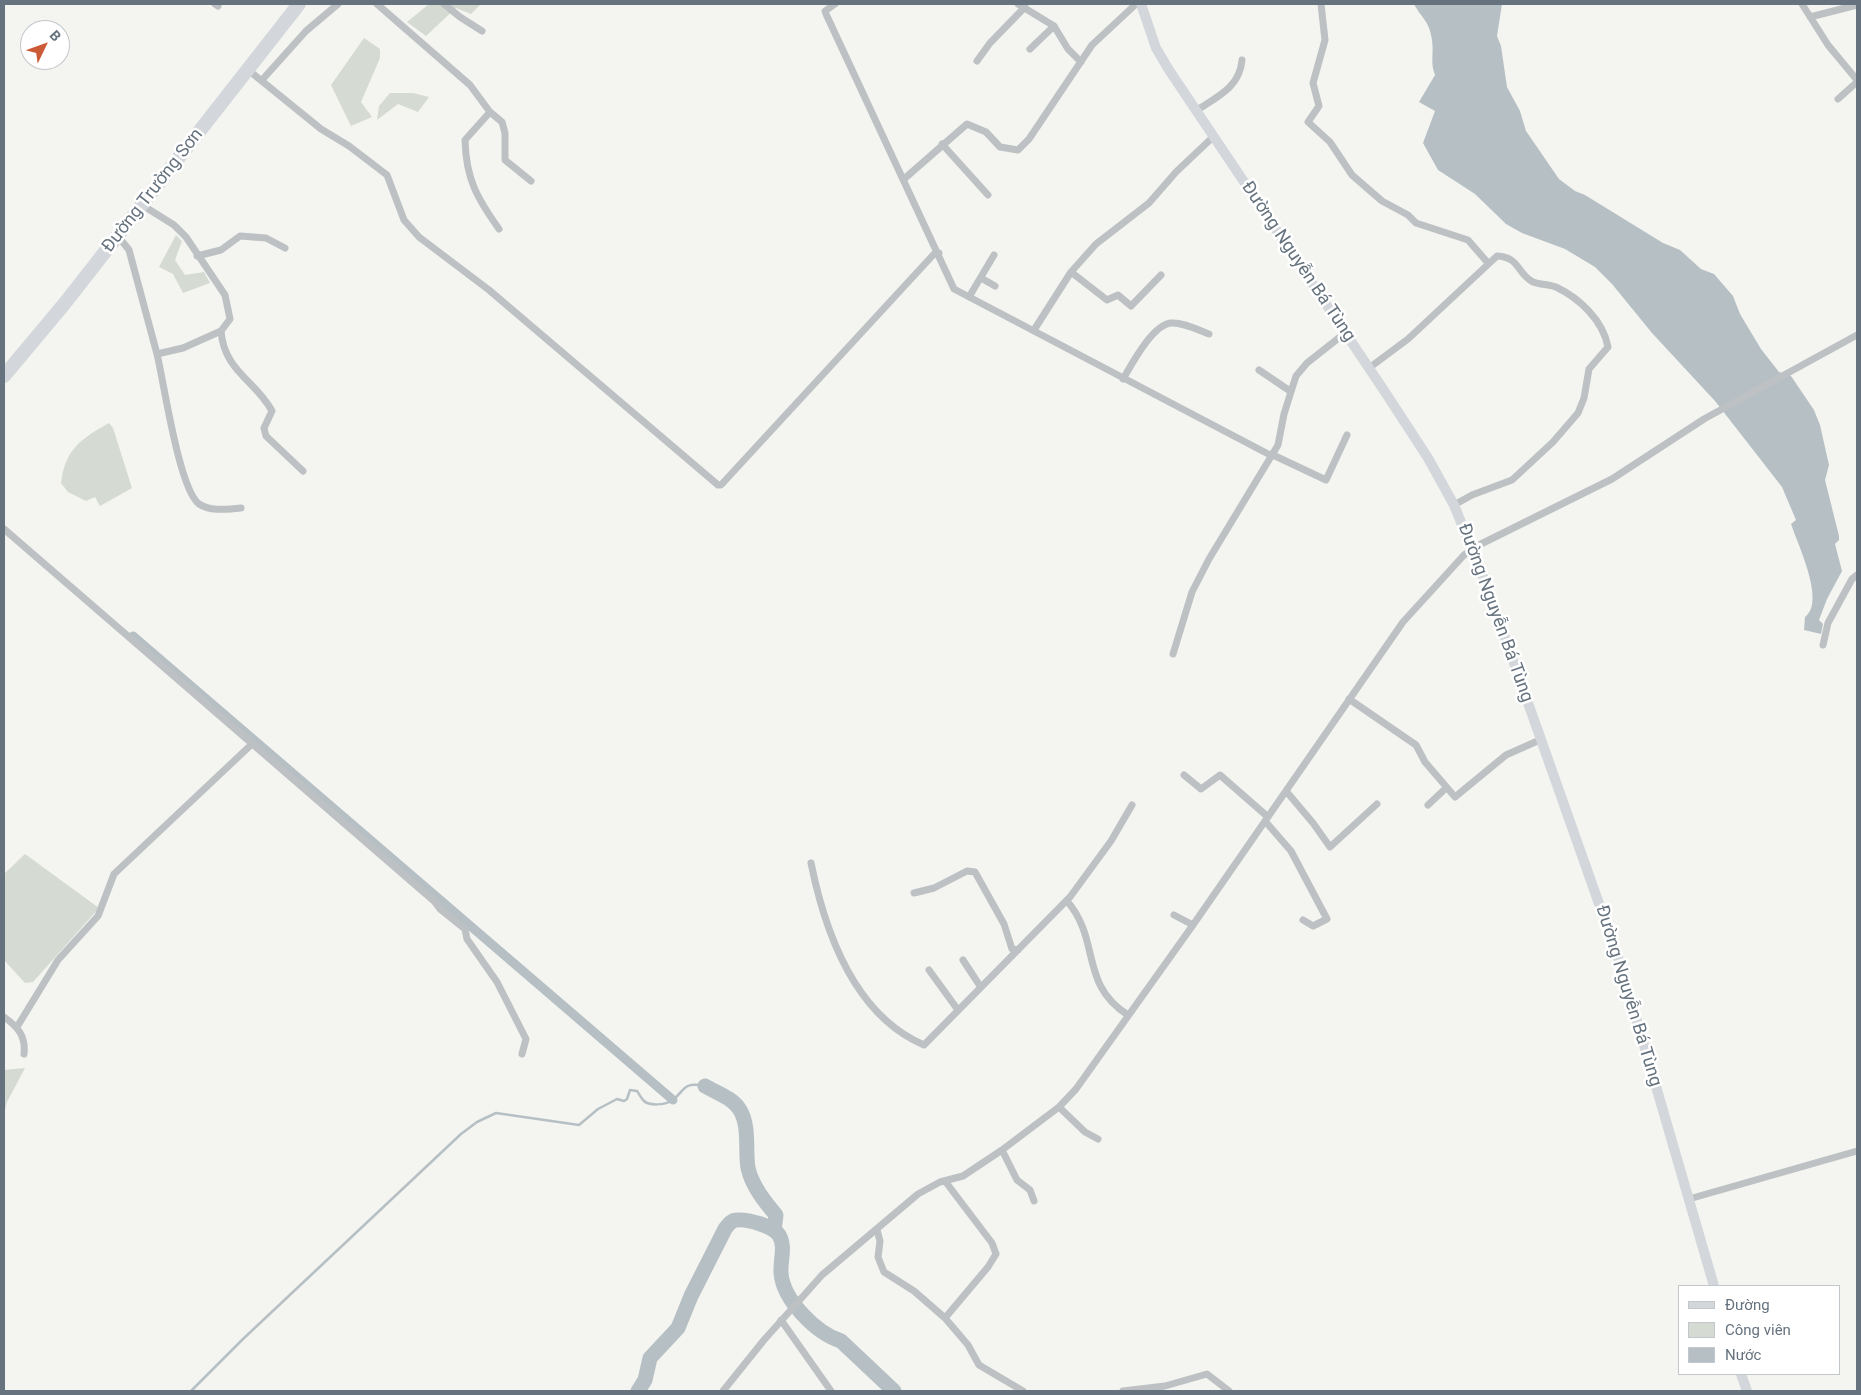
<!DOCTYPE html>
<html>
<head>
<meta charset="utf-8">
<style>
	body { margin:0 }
	#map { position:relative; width:1861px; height:1395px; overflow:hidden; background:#f4f4f0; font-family:Roboto,sans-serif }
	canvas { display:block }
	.frame { position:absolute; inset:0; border:5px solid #66737e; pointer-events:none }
	.legend { position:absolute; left:1678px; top:1285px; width:162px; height:90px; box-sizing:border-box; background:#fff; border:1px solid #c2c7cb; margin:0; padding:6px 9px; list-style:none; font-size:15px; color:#66737e }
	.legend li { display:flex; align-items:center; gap:10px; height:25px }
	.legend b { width:25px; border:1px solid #c2c7cb }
	.north { position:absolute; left:20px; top:20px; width:50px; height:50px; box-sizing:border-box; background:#fff; border:1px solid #c2c7cb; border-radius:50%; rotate:48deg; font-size:14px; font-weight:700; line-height:20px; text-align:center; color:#66737e }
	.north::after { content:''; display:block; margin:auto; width:18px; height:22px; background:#cd5a37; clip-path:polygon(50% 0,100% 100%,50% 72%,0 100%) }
</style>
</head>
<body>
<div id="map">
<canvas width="1861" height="1395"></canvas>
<div class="frame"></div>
<ul class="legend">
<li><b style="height:6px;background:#d3d7db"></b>Đường</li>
<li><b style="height:14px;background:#d5dad2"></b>Công viên</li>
<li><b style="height:14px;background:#b6c0c4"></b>Nước</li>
</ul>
<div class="north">B</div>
</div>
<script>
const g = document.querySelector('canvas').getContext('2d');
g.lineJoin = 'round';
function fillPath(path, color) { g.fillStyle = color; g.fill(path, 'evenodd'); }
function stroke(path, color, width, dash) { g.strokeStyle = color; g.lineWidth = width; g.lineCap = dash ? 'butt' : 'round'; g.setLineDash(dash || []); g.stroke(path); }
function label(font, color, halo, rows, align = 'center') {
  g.font = font + ' Roboto,sans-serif'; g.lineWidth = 5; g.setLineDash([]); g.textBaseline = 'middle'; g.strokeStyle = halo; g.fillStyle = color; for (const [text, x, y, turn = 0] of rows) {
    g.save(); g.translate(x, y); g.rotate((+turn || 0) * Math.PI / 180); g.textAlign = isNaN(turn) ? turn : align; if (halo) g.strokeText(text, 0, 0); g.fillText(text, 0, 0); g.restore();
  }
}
const green = new Path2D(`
	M429 4H481L471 14 456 8 426 36 407 22Z
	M364 38 380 49V58L361 102 372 117 351 126 331 85Z
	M390 93H413L429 97 418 112 398 104 377 120 379 106Z
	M176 235 182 241 175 260 185 275 204 272 210 283 183 293 173 274 159 267Z
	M109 423 113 428 132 488 100 506 95 497 86 501 68 492 61 483C65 449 81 439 109 423Z
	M25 854 99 908 33 982 25 983 4 960V874Z
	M25 1068 7 1102 4 1114V1070Z`);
const water = new Path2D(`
	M1414 4H1502L1497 36 1501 46 1507 87 1520 111 1526 131 1559 179 1575 191 1585 195 1663 243 1680 250 1701 269 1714 274 1733 296 1740 314 1761 349 1779 372 1791 376 1814 410 1820 425 1829 465 1825 480 1839 536V540L1835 544 1842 571 1827 599 1819 620 1823 624 1821 634 1804 630 1805 617C1826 602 1798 545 1791 524L1796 520 1782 487 1715 401 1652 333 1612 284 1595 267 1565 249 1522 233 1506 224 1475 194 1438 170 1423 143 1435 111 1419 102 1435 75C1430 63 1434 53 1432 40 1429 20 1422 19 1414 4Z`);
const stream = new Path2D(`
	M191 1391 243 1339 461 1134 477 1122 496 1113 579 1125 598 1109 617 1099 624 1101 627 1099 630 1090 637 1091C639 1094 641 1098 644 1101 649 1106 665 1105 671 1101 685 1093 680 1081 705 1086`);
const canal = new Path2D(`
	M133 636 673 1100`);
const river = new Path2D(`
	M705 1086C717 1093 733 1098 740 1110 750 1127 745 1150 748 1168 752 1186 765 1202 776 1215L774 1230
	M638 1391 645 1380 650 1358 678 1328 691 1296 725 1229C728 1225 731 1220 737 1220 748 1219 773 1226 779 1235 786 1247 780 1260 781 1273 783 1300 816 1333 841 1341L894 1391`);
const street = new Path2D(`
	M215 4 218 6
	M377 4 470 85 490 112 502 122 505 133V160L531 181
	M444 4 460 17 482 31
	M835 4 825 11 826 14 954 289 1272 456
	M1018 4 1054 26 1068 49 1081 62
	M1321 4 1325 40 1313 83 1319 106 1308 122 1330 142 1352 175 1382 201 1408 215 1416 223 1468 240 1488 263
	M1802 4 1828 45 1857 80
	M1810 17 1857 5
	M1030 49 1054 26
	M977 61 990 43 1025 7
	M247 69 321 129 349 146 387 175 404 220 419 237 489 290 718 485H721L934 254 939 253
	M262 80 306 31 338 4
	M1838 99 1857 82
	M1197 110C1217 97 1240 87 1242 60
	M490 112 465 140C466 179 477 198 499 229
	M942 144 988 195
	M904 179 967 124 986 132 1000 147 1018 150 1029 139 1092 45 1136 4
	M142 205 174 225 186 237 225 295 230 319 221 331
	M118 236 129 250 157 354 183 348 221 331C224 371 256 381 272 411L264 428 266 436 303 471
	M197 256 221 250 240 236 266 238 285 248
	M1071 272 1107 300 1118 295 1131 306 1161 275
	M981 278 995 286
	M969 297 994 255
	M1034 330 1071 272 1096 244 1149 203 1176 172 1214 136
	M157 354C164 383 179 489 199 504 211 512 228 509 241 508
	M1369 368 1408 339 1497 256C1520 257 1517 274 1533 282 1541 285 1548 284 1556 287 1579 298 1603 320 1608 347L1589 369 1584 398 1578 413 1553 442 1512 480 1472 495 1454 505
	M1259 370 1290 391
	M1123 379C1132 364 1152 325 1171 323 1183 322 1198 330 1209 334
	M1273 455 1326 480 1347 435
	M4 529 434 901 440 909 465 929 467 939 497 982 526 1039 522 1054
	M1823 645 1828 623 1852 579 1857 575
	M1173 654 1192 592 1209 559 1278 445 1284 414 1296 376 1307 363 1345 333
	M1349 699 1416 745 1425 762 1455 797 1506 755 1542 739
	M1184 775 1201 789 1220 775 1268 817
	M1286 791 1313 823 1330 847 1377 804
	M1428 805 1446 788
	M1265 821 1291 851 1327 919 1313 926 1303 920
	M811 863C825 932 854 1015 924 1045L1070 897 1111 841 1132 805
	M914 893 934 888 967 871 975 872 1004 924 1012 949 1018 950
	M1067 901C1101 940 1079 984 1128 1015
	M1174 915 1193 925
	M963 960 980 986
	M929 970 958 1010
	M4 1017C18 1027 26 1036 24 1054
	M17 1027 58 960 98 916 114 874 252 744
	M1059 1107 1085 1132 1098 1139
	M1002 1150 1017 1180 1030 1190 1034 1201
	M1689 1199 1857 1151
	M877 1230 880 1241 878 1257 884 1272 914 1291 945 1318 968 1345 979 1365 1023 1391
	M945 1318 988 1267 996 1254 992 1243 945 1181
	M781 1320 831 1391
	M723 1391 764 1340 822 1275 918 1194 940 1182 963 1176 1002 1150 1059 1107 1076 1089 1193 925 1403 622 1464 555 1481 544 1612 479 1704 419 1857 335
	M1123 1391 1165 1386 1207 1374 1229 1391`);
const secondary = new Path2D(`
	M1141 4 1156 48 1169 70 1385 392 1428 458 1454 505 1486 584 1621 966 1714 1286
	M1741 1374 1747 1391`);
const highway = new Path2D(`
	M4 376 65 303 299 4`);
const streetNames = [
	["Đường Trường Sơn",153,191,-52],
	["Đường Nguyễn Bá Tùng",1298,262,56],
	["Đường Nguyễn Bá Tùng",1495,613,70],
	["Đường Nguyễn Bá Tùng",1628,996,73]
];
fillPath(green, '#d5dad2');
fillPath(water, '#b6c0c4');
stroke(stream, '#b6c0c4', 2.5);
stroke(canal, '#b6c0c4', 9);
stroke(river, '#b6c0c4', 15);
stroke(street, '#bdc1c4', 7);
stroke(secondary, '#d3d7db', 10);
stroke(highway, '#d3d7db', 14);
label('18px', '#66737e', '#fff', streetNames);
</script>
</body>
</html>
